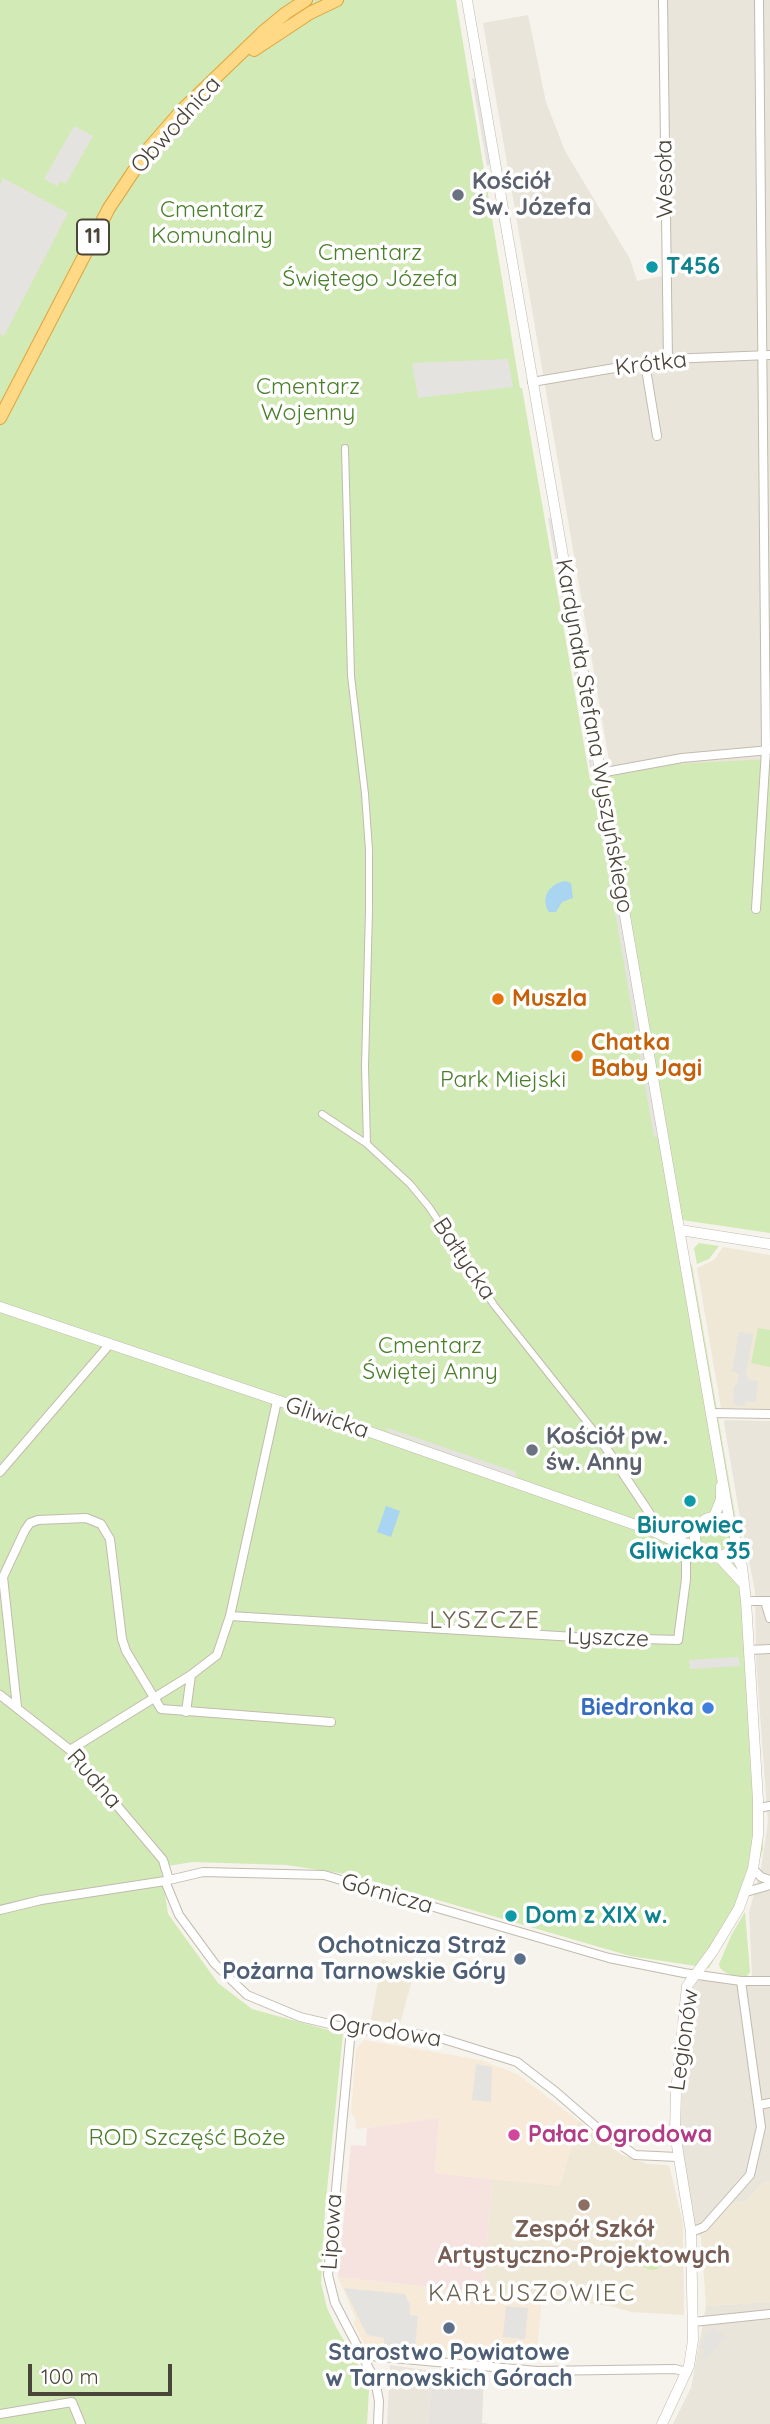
<!DOCTYPE html>
<html>
<head>
<meta charset="utf-8">
<style>
	body { margin:0 }
	#map { position:relative; width:770px; height:2424px; overflow:hidden; background:#f6f3ec; font-family:Quicksand,sans-serif }
	canvas { display:block }
	.scale { position:absolute; left:28px; top:2364px; width:144px; height:32px; box-sizing:border-box; border:4px solid #4b4439; border-top:0; padding-left:9px; font-size:21px; line-height:24px; white-space:nowrap; color:#4b4439; -webkit-text-stroke:5px #fff; paint-order:stroke }
</style>
</head>
<body>
<div id="map">
<canvas width="770" height="2424"></canvas>
<div class="scale">100 m</div>
</div>
<script>
const g = document.querySelector('canvas').getContext('2d');
g.lineJoin = 'round';
function fillPath(path, color) { g.fillStyle = color; g.fill(path, 'evenodd'); }
function stroke(path, color, width, dash) { g.strokeStyle = color; g.lineWidth = width; g.lineCap = dash ? 'butt' : 'round'; g.setLineDash(dash || []); g.stroke(path); }
function label(font, color, halo, rows, align = 'center') {
  g.font = font + ' Quicksand,sans-serif'; g.lineWidth = 7; g.setLineDash([]); g.textBaseline = 'middle'; g.strokeStyle = halo; g.fillStyle = color; for (const [text, x, y, turn = 0] of rows) {
    g.save(); g.translate(x, y); g.rotate((+turn || 0) * Math.PI / 180); g.textAlign = isNaN(turn) ? turn : align; if (halo) g.strokeText(text, 0, 0); g.fillText(text, 0, 0); g.restore();
  }
}
const residential = new Path2D(`
	M662 0H770V1232L624 848 483 23 528 15 546 102 565 151 630 259 637 281 662 276 664 242Z
	M725 1420 770 1421V2182L763 2183 745 2202 728 2204 701 2236 695 2229 679 2141 688 2015 694 1981 752 1976 749 1912 761 1868 768 1822 756 1660 755 1591 738 1506 724 1423Z
	M770 2302V2424H673L691 2388 706 2306Z
	M390 2365 425 2370 432 2375 428 2424H387Z`);
const commercial = new Path2D(`
	M364 2040 481 2060 517 2074 579 2121 560 2186 435 2173 439 2119 356 2129 355 2117 351 2113 356 2049Z
	M338 2277 482 2293 483 2291 542 2297 536 2360 444 2350 421 2349 418 2353 412 2354 367 2349 353 2322 356 2320Z`);
const industrial = new Path2D(`
	M459 2371 484 2374 482 2423 490 2424H428L432 2375 456 2378Z`);
const education = new Path2D(`
	M723 1247 770 1255V1409L721 1408 697 1268 714 1260Z
	M382 1959 414 1973 400 2024 371 2020Z
	M579 2121 622 2155 648 2164 668 2165 670 2169 683 2223 684 2315 631 2312 611 2306 483 2291 492 2179 560 2186Z
	M770 2182V2302L706 2306 701 2236 728 2204 745 2202 763 2183Z`);
const medical = new Path2D(`
	M439 2118 435 2173 492 2179 483 2293 338 2277 351 2145 366 2146 367 2128Z`);
const green = new Path2D(`
	M0 0H456L520 388H522L590 780 675 764 770 759V1233L682 1220 690 1264 692 1265 750 1602 762 1791 763 1849 745 1906 709 1968 630 1956 352 1875 286 1865 193 1862 161 1867 168 1914 218 1983 252 2009 343 2034 325 2210 321 2283 327 2308 336 2327 366 2378 369 2390 367 2424H0Z
	M699 1243 719 1246 709 1259 697 1264 694 1248Z
	M758 1328 770 1330V1367L751 1363Z
	M745 1912 750 1972 747 1976C736 1976 728 1976 720 1968L719 1964 732 1934Z
	M641 2259a11 11 0 1 1 22 0a11 11 0 1 1-22 0Z`);
const parking = new Path2D(`
	M475 78 490 165 487 166 472 79Z
	M74 126 93 136 66 184 60 181 57 186 53 184 44 179Z
	M3 178 68 213 4 336 0 334V185Z
	M508 359 513 387 418 398 412 363Z
	M548 518H551L594 771 590 768Z
	M599 799 658 1137H654L596 803Z
	M739 1332 753 1334 746 1375 750 1380 758 1381 756 1402 746 1401 744 1406H736L733 1402 734 1387 737 1384 739 1374 732 1371Z
	M385 1427 516 1472V1478L389 1432Z
	M739 1657 740 1666 690 1669 689 1660Z
	M476 2064 492 2067 491 2102 472 2100Z
	M344 2288 405 2294 410 2306V2315L418 2316 415 2348 384 2345V2338L367 2335Z
	M506 2306 528 2308 525 2339 503 2337Z
	M712 2328 726 2336 705 2360 701 2357 706 2350 700 2346Z`);
const water = new Path2D(`
	M565 881 571 883 573 898 562 902 556 912H549C540 898 549 884 565 881Z
	M386 1506 400 1511 391 1537 377 1532Z`);
const pedestrian = new Path2D(`
	M345 448 351 676 365 794 369 850V910L365 1066 367 1144
	M322 1114 367 1144 410 1184 429 1207 494 1305 598 1436`);
const minor = new Path2D(`
	M663 0 668 359
	M645 363 657 436
	M532 382 668 359 770 355
	M600 773 682 758 770 750
	M756 909 766 750 759 0
	M711 1413 770 1414
	M598 1436 650 1514 653 1531
	M0 1472 109 1345
	M746 1601H770
	M765 1601 770 1618
	M230 1616 575 1637 678 1640 686 1579V1561L681 1544
	M749 1650 770 1649
	M0 1695 70 1750 163 1860 169 1880
	M17 1707 3 1577 25 1530 30 1523 38 1520 86 1518 101 1524 110 1539 122 1639 126 1651 161 1709 331 1722
	M186 1712 191 1675
	M70 1750 191 1675 217 1655 230 1616 277 1401
	M758 1808 770 1806
	M753 1869 761 1877 770 1880
	M165 1881 179 1915 215 1964 247 1995 300 2017 351 2029 434 2036 517 2062 556 2092 601 2131 635 2155 677 2157
	M746 1892 770 1885
	M0 1910 41 1900 165 1881 203 1872 324 1875 609 1958 684 1973 741 1981H770
	M351 2029 328 2275 335 2303 375 2380 379 2401 378 2424
	M759 2105 770 2103
	M691 2232 704 2227 750 2175 761 2127 741 1981
	M693 2322 770 2314
	M365 2360 371 2356 537 2371 675 2369 687 2372
	M0 2414 72 2402 81 2424`);
const tertiary = new Path2D(`
	M467 0 730 1524
	M680 1230 770 1244
	M0 1307 330 1418 653 1531 685 1533 696 1528
	M695 1537a20 20 0 1 1 40 0a20 20 0 1 1-40 0Z
	M714 1517 721 1499V1486
	M653 1531 674 1541 696 1546
	M719 1557 742 1582
	M662 2424 689 2366 693 2340 691 2232 675 2133 676 2092 687 1986 713 1951 739 1908 753 1869 758 1835V1800L746 1601 742 1567 733 1548`);
const trunk = new Path2D(`
	M254 50 310 13 337 0
	M0 418 109 208 149 148 182 110 263 32 286 13 306 0`);
const markers = [
	[458,195,7,"#6b7280"],
	[652,267,7,"#0f9aa8"],
	[498,999,7,"#e8710a"],
	[577,1056,7,"#e8710a"],
	[532,1450,7,"#6b7280"],
	[690,1501,7,"#0f9aa8"],
	[708,1708,7,"#3f7fe0"],
	[511,1916,7,"#0f9aa8"],
	[520,1959,7,"#5c6f8a"],
	[514,2135,7,"#d1479c"],
	[584,2205,7,"#8d6e63"],
	[449,2328,7,"#5c6f8a"]
];
const shields = [
	[93,237,32]
];
const shieldNames = [
	["11",93,237]
];
const streetNames = [
	["Obwodnica",176,125,-48],
	["Wesoła",665,179,-91],
	["Krótka",651,364,-7],
	["Kardynała Stefana Wyszyńskiego",594,736,80],
	["Bałtycka",464,1259,56],
	["Gliwicka",327,1418,19],
	["Lyszcze",608,1638,2],
	["Rudna",94,1779,49],
	["Górnicza",387,1894,16],
	["Ogrodowa",385,2031,9],
	["Legionów",684,2040,-82],
	["Lipowa",332,2232,-86]
];
const worshipNames = [
	["Kościół",472,182],
	["Św. Józefa",472,208],
	["Kościół pw.",546,1437],
	["św. Anny",546,1463]
];
const parkNames = [
	["Cmentarz",212,210],
	["Komunalny",212,236],
	["Cmentarz",370,253],
	["Świętego Józefa",370,279],
	["Cmentarz",308,387],
	["Wojenny",308,413],
	["Park Miejski",503,1080],
	["Cmentarz",430,1346],
	["Świętej Anny",430,1372],
	["ROD Szczęść Boże",187,2138]
];
const cultureNames = [
	["T456",666,267],
	["Biurowiec",690,1526,"center"],
	["Gliwicka 35",690,1552,"center"],
	["Dom z XIX w.",525,1916]
];
const foodNames = [
	["Muszla",512,999],
	["Chatka",591,1043],
	["Baby Jagi",591,1069]
];
const shopNames = [
	["Biedronka",694,1708]
];
const serviceNames = [
	["Ochotnicza Straż",506,1946],
	["Pożarna Tarnowskie Góry",506,1972],
	["Starostwo Powiatowe",449,2353,"center"],
	["w Tarnowskich Górach",449,2379,"center"]
];
const hotelNames = [
	["Pałac Ogrodowa",528,2135]
];
const educationNames = [
	["Zespół Szkół",584,2230],
	["Artystyczno-Projektowych",584,2256]
];
const neighbourhoodNames = [
	["LYSZCZE",485,1621],
	["KARŁUSZOWIEC",532,2294]
];
fillPath(residential, '#eae5da');
fillPath(commercial, '#f7ead8');
fillPath(industrial, '#e6e2dd');
fillPath(education, '#efe8d6');
fillPath(medical, '#f6e3e0');
fillPath(green, '#d2eab5');
fillPath(parking, '#e5e3e0');
fillPath(water, '#a9d4f2');
stroke(pedestrian, '#c2bbae', 8);
stroke(minor, '#c2bbae', 10);
stroke(tertiary, '#c2bbae', 11);
stroke(trunk, '#e0a43c', 14);
stroke(pedestrian, '#fff', 6);
stroke(minor, '#fff', 8);
stroke(tertiary, '#fff', 10);
stroke(trunk, '#ffd985', 12);
for (const [x, y, r, color] of markers) { const dot = new Path2D(); dot.arc(x, y, r, 0, 2 * Math.PI); g.fillStyle = color; g.fill(dot); stroke(dot, '#fff', 2.5); }
for (const [x, y, w] of shields) { const box = new Path2D(); box.roundRect(x - w / 2, y - 17.5, w, 35, 5); g.fillStyle = '#fff'; g.fill(box); stroke(box, '#4b4439', 2); }
label('bold 21px', '#4b4439', null, shieldNames);
label('23px', '#4b4439', '#fff', streetNames);
label('bold 23px', '#5b616d', '#fff', worshipNames, 'left');
label('23px', '#4a7f2a', '#fff', parkNames);
label('bold 23px', '#0d838f', '#fff', cultureNames, 'left');
label('bold 23px', '#c56008', '#fff', foodNames, 'left');
label('bold 23px', '#366cbe', '#fff', shopNames, 'right');
label('bold 23px', '#4e5e75', '#fff', serviceNames, 'right');
label('bold 23px', '#b23c85', '#fff', hotelNames, 'left');
label('bold 23px', '#785e54', '#fff', educationNames);
g.letterSpacing = '2px';
label('24px', '#6e6250', '#fff', neighbourhoodNames);
g.letterSpacing = '0px';
</script>
</body>
</html>
